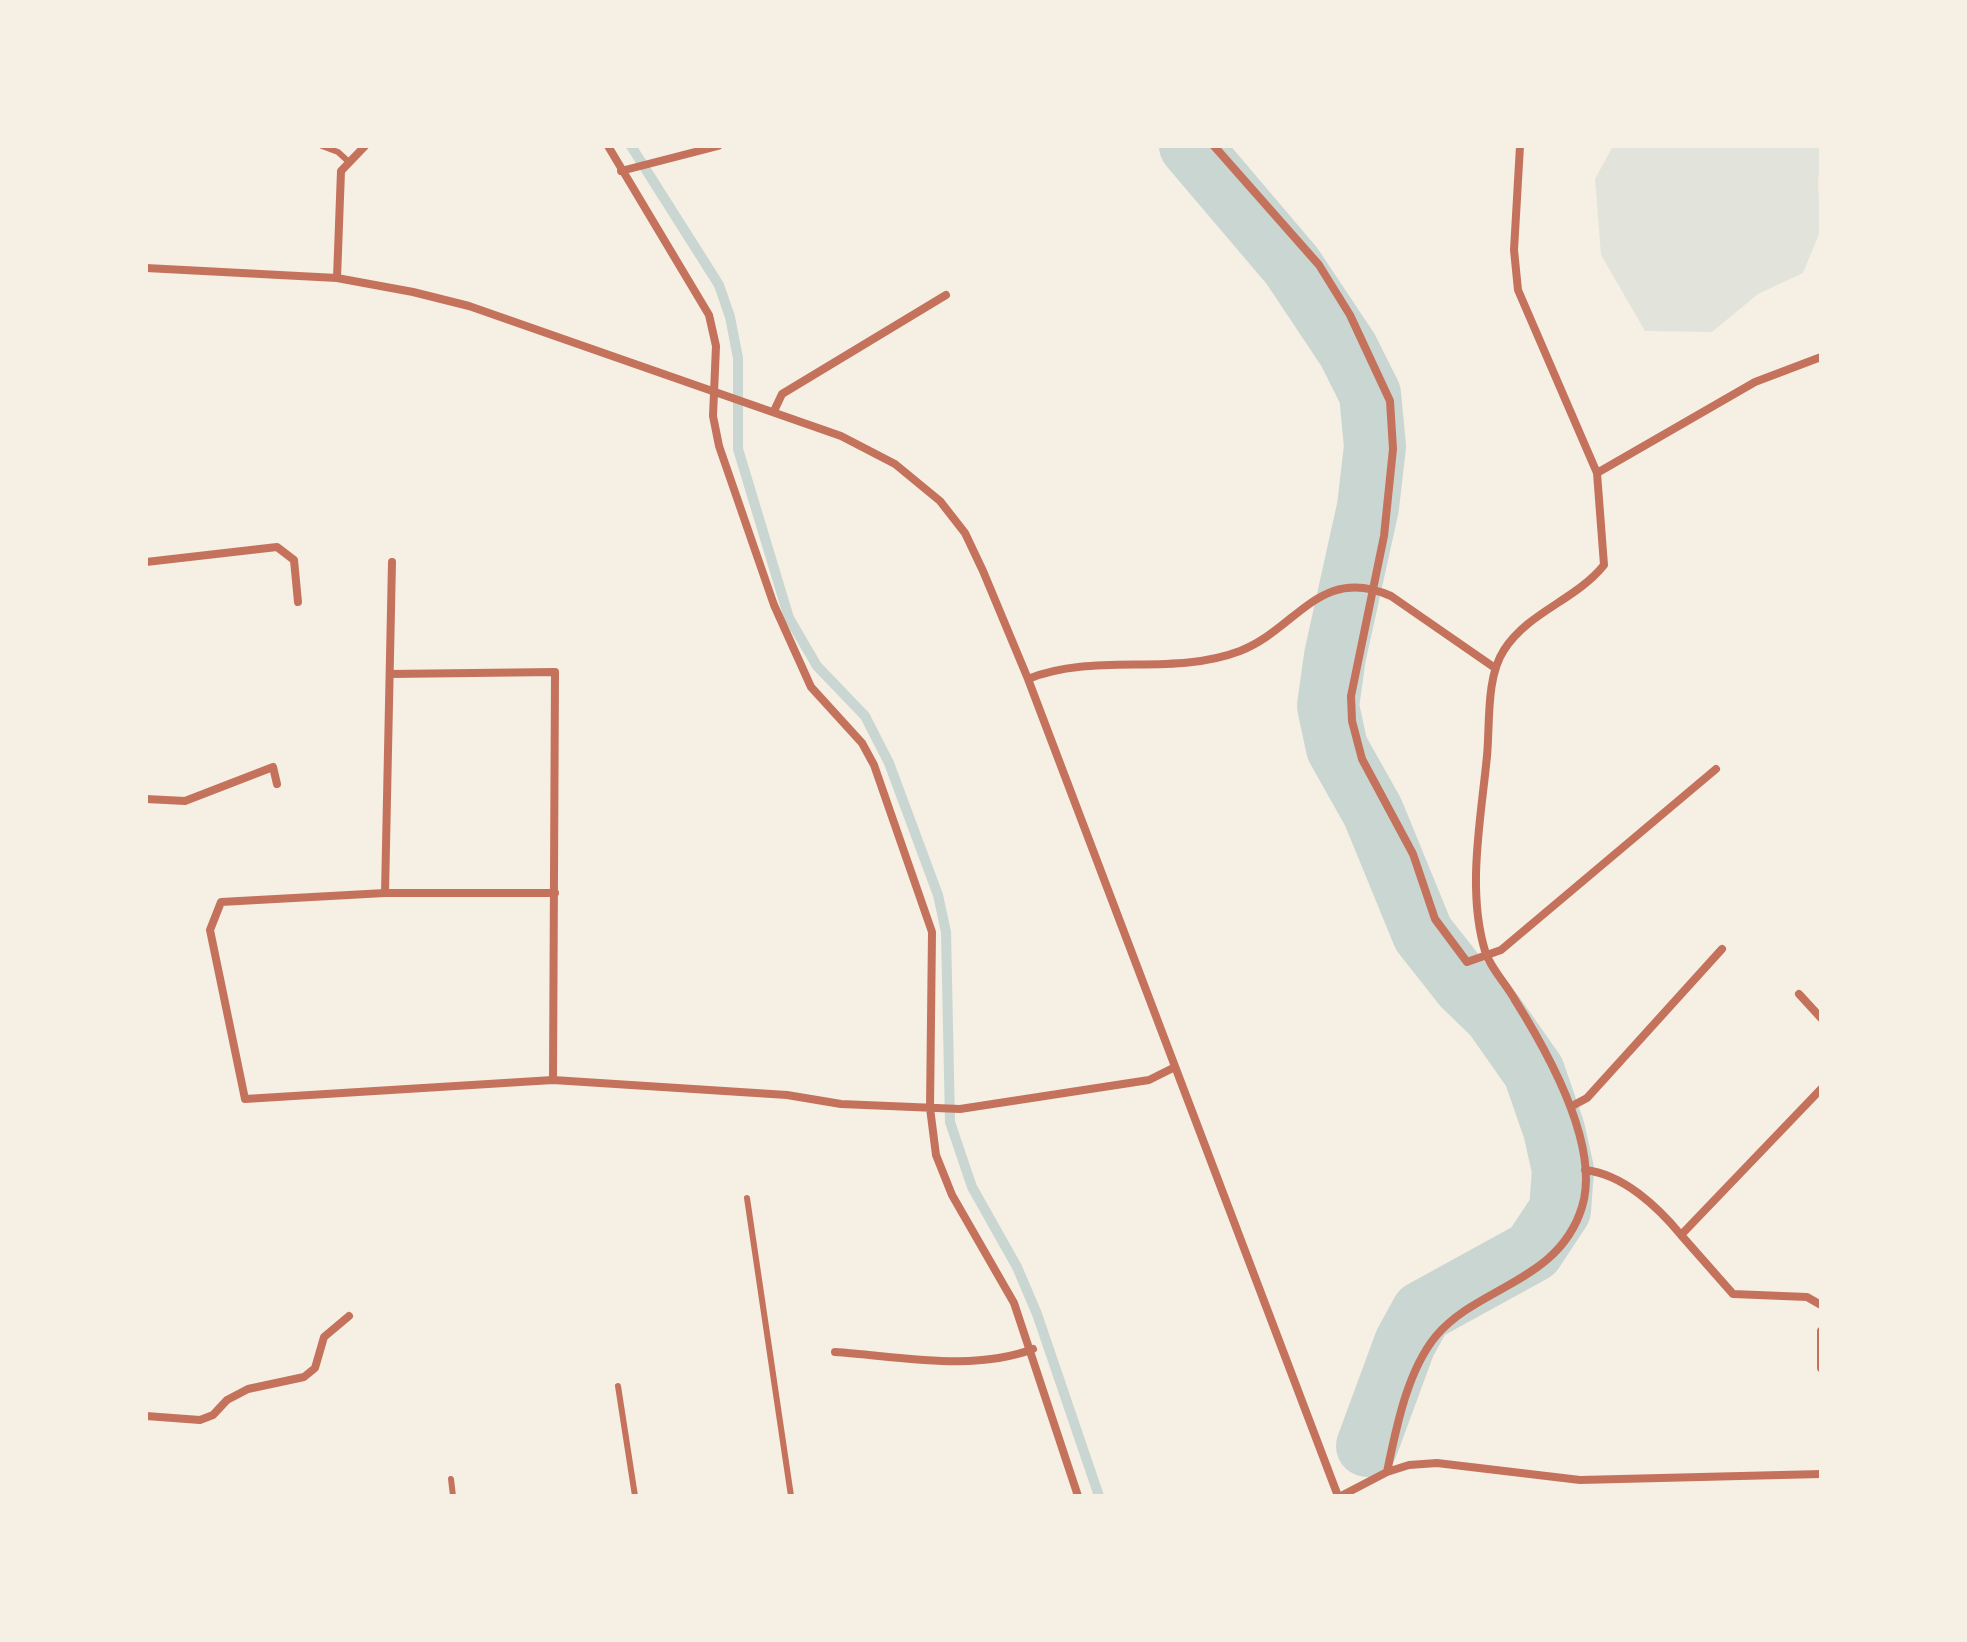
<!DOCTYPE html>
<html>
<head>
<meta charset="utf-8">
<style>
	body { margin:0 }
	#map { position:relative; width:1967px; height:1642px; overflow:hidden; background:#f6efe4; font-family:Barlow,sans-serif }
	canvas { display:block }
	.frame { position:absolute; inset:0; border:148px solid #f6efe4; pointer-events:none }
</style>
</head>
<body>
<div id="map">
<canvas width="1967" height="1642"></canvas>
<div class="frame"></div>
</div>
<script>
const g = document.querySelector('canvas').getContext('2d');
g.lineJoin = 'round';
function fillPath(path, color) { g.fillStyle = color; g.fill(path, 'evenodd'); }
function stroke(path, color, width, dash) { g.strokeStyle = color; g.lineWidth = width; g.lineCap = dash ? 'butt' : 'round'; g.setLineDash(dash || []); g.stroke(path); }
const green = new Path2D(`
	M1613 146H1821L1818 183 1821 229 1803 273 1758 294 1712 332 1645 331 1601 255 1595 179Z`);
const stream = new Path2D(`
	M631 146 719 285 730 317 738 358V449L789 618 817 666 865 716 889 763 938 895 946 932 950 1122 972 1187 1017 1267 1037 1314 1099 1496`);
const river = new Path2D(`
	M1190 146 1292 266 1348 350 1370 394 1375 446 1368 507 1335 656 1328 706 1337 748 1373 812 1423 934 1464 986 1494 1015 1534 1072 1554 1130 1563 1170 1560 1210 1533 1251 1422 1312 1405 1343 1367 1446`);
const service = new Path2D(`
	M322 146 338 152 349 162
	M747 1198 791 1496
	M618 1386 635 1496
	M451 1479 453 1496`);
const minor = new Path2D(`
	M608 146 709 315 716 346 713 416 719 446 774 605 811 687 862 743 874 765 932 932 930 1108 936 1155 952 1195 1014 1303 1078 1496
	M1214 146 1319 265 1350 315 1390 401 1393 449 1384 536 1351 696 1352 721 1362 759 1413 854 1435 919 1467 962 1501 950 1716 769
	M621 171 718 146
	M146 268 337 278 413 292 469 306 841 436 895 464 940 501 965 533 983 571 1028 679 1338 1496
	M337 278 341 171 365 146
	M774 411 782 394 946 295
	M1597 473 1755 382 1821 357
	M146 562 277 547 294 560 298 602
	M392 562 385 893H555
	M390 674 555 672 553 1080
	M1028 679C1095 652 1172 677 1240 651 1297 629 1320 564 1391 596L1495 668
	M146 799 185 801 273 767 277 784
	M385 893 221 902 210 930 245 1099 553 1080 787 1095 841 1104 960 1109 1149 1080 1173 1068
	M1799 994 1821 1018
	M1572 1106 1587 1098 1722 949
	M1585 1170C1623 1174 1658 1207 1681 1235L1821 1089
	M1681 1235 1733 1294 1807 1297 1821 1305
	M1821 1331V1368
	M835 1352C898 1356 973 1372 1033 1349
	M146 1416 200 1420 213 1415 227 1400 248 1389 304 1377 315 1368 324 1337 349 1316
	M1387 1472C1396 1429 1407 1371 1436 1336 1478 1286 1559 1282 1582 1207 1601 1146 1547 1051 1515 1000 1507 985 1492 970 1486 954 1466 892 1481 819 1487 756 1490 724 1486 677 1504 650 1528 612 1576 600 1604 565L1597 473 1518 290 1514 250 1520 146
	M1341 1496 1387 1472 1409 1465 1437 1463 1580 1480 1821 1474`);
fillPath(green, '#e2e4dc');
stroke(stream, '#c9d6d2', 10);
stroke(river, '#c9d6d2', 62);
stroke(service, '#c5725c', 6);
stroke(minor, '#c5725c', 8);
</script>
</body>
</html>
